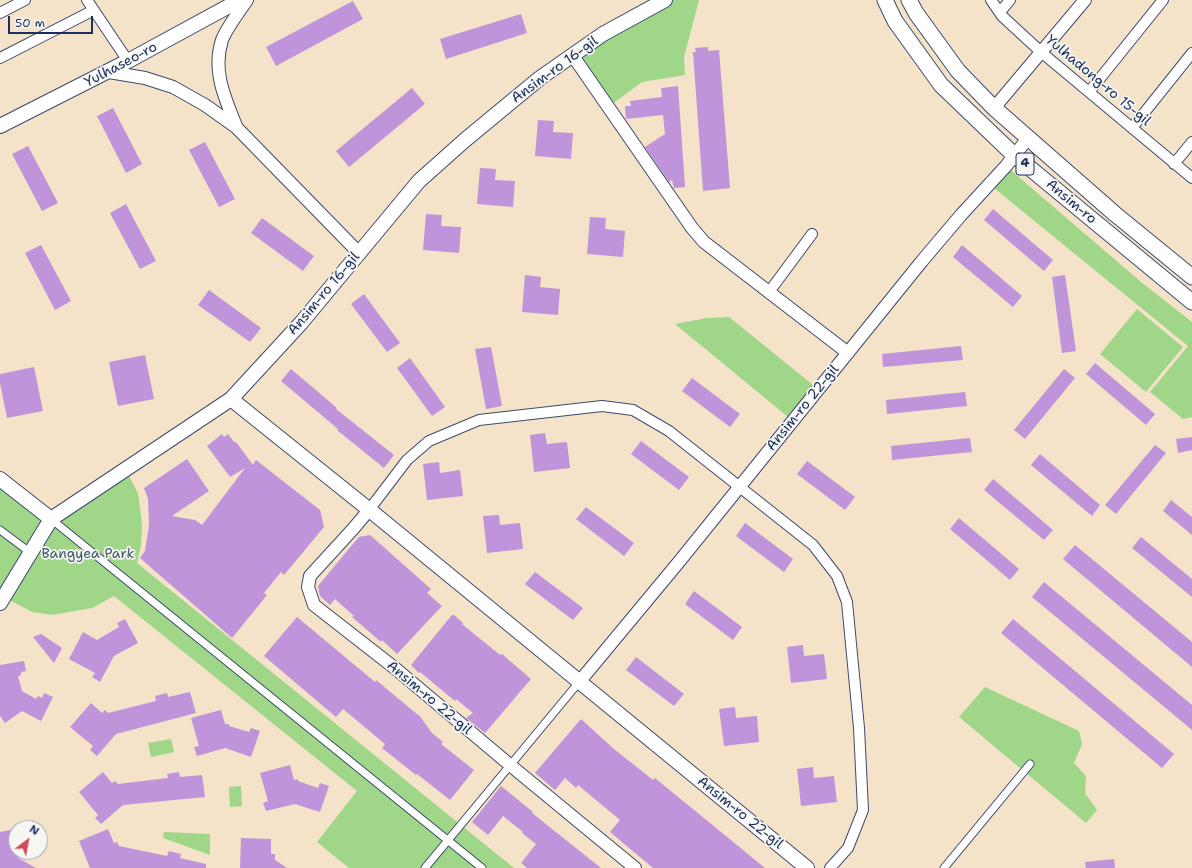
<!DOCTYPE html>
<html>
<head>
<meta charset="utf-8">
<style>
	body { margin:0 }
	#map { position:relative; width:1192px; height:868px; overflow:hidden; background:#f4e2c9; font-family:"Shantell Sans",sans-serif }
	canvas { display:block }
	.north { position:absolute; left:8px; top:820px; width:40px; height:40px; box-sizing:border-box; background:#f6f6f2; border:1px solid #9ea6b7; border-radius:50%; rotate:32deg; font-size:11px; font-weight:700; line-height:16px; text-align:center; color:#1b2f5e }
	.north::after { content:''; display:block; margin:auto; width:14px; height:18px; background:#d1495b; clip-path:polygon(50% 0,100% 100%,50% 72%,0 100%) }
	.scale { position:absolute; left:8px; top:16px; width:85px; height:18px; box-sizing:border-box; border:2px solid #1b2f5e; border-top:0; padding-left:5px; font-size:12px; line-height:14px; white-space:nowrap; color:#1b2f5e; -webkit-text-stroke:3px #f6f6f2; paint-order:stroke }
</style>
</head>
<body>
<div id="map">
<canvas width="1192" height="868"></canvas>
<div class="north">N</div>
<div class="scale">50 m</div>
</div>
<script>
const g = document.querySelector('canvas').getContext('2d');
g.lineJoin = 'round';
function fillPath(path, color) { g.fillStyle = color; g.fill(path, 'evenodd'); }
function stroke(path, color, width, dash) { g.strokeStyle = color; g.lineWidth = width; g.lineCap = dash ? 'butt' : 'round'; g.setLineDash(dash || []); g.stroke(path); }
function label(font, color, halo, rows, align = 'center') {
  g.font = font + ' "Shantell Sans",sans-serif'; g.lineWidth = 3.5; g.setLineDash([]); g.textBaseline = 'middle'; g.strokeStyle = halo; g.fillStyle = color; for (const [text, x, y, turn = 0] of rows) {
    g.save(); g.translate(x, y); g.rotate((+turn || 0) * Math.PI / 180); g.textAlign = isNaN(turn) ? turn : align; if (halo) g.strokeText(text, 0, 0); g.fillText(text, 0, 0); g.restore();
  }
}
const green = new Path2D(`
	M665 0H699L684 57 685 75 642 82 608 107 573 56Z
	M1006 166 1141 282 1192 322V417L1183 419 1150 392 1188 346 989 184Z
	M1137 309 1183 347 1146 392 1100 354Z
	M729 317 818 389 793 421 675 324 707 318Z
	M125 469 138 493 142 524 141 545 137 563 514 868H349L317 842 357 791 114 596 92 608 52 615 32 612 4 597 0 603V479L51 519Z
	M985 687 1079 731 1082 744 1074 763 1086 776 1085 793 1097 810 1086 823 959 717Z
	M171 739 174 752 151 757 148 743Z
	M241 786 242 806 230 807 229 787Z
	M164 832 210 834V855L163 838Z`);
const building = new Path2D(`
	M353 1 363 19 276 66 266 47Z
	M521 14 527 33 446 59 440 39Z
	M708 47V51L719 50 730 188 703 191 693 52H696L695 48Z
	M678 86 685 187 674 188 672 180 669 182 645 147 665 134 663 115 626 119 625 106H631L630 101 662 97 661 88Z
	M412 88 425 104 349 167 336 151Z
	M113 108 142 164 126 173 97 116Z
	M538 120 554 121 553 132 573 133 571 159 535 156Z
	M205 142 235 199 219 207 189 150Z
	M28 146 58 203 42 211 12 154Z
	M480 168 496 169 495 180 515 181 513 207 477 204Z
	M126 204 156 261 140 269 110 213Z
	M993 209 1053 260 1044 271 984 220Z
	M426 214 442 215 441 226 461 227 459 253 423 250Z
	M590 217 606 218 605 229 625 231 623 257 587 254Z
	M262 218 314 256 303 271 251 233Z
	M41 245 71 301 55 310 25 253Z
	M962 245 1022 296 1013 307 953 257Z
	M525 275 541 277 540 287 560 289 558 315 522 312Z
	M1065 275 1076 351 1062 353 1052 277Z
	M209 290 261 328 250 342 198 305Z
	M364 294 400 343 387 352 351 304Z
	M961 346 963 360 883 367 882 354Z
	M491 347 502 406 486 409 475 349Z
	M145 355 154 399 118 406 109 362Z
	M410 358 445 407 432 416 397 368Z
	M1095 363 1155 414 1146 425 1086 374Z
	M34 367 43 411 7 418 0 383V374Z
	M291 369 337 408 336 409 394 455 384 468 337 430 338 429 281 381Z
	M1064 369 1075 378 1025 439 1014 430Z
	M692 378 740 414 730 427 682 391Z
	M965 392 967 406 887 414 886 400Z
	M545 433 547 444 567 442 570 468 534 472 530 435Z
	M222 434 224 437 228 434 234 442H236L253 465 256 460 320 510 324 527 284 575 281 572 264 593 267 595 232 638 140 558 145 551 149 525 148 499 144 488 187 459 209 491 172 516 195 520 202 525 245 468 230 477 207 446Z
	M1192 437V450L1178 453 1176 439Z
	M970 438 972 452 892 460 891 446Z
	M641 441 689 477 679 490 631 454Z
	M1155 445 1166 453 1116 514 1105 505Z
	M1040 454 1100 505 1092 516 1031 465Z
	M807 461 855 497 845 510 797 474Z
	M439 462 440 473 460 470 463 496 427 500 423 464Z
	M993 479 1053 530 1044 540 984 490Z
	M1171 500 1192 517V535L1163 511Z
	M586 507 634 543 624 556 576 519Z
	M499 515 500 525 520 523 523 549 487 553 483 516Z
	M959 518 1019 569 1010 580 950 529Z
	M745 523 793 559 784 572 736 536Z
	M370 535 431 589 427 593 442 606 397 654 382 640 381 642 352 617 354 616 335 599 330 605 320 596 318 586 347 551 359 537Z
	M1141 537 1192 579V597L1132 548Z
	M1075 545 1192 642V667L1063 559Z
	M535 572 583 608 573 620 525 584Z
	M1044 582 1192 705V730L1032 597Z
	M694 591 742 627 733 640 685 604Z
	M452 615H454L463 623 462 624 500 655 502 654 531 679 485 733 466 718 473 713 456 699 455 701 420 672 419 673 411 665Z
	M297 617 375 682 376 680 418 715H419L432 733 443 742 441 744 474 770 450 800 417 774 416 775 382 748 385 744 343 709 336 717 264 656Z
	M125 619 138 643 114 656 100 682 92 677 95 673 69 659 83 632 97 640 119 627 117 623Z
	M1013 619 1174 754 1162 768 1001 633Z
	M41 634 62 648 54 663 33 637Z
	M803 645 804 656 824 654 827 679 791 683 787 647Z
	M636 657 684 694 674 706 626 670Z
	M24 661 26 671 21 672V675L18 676 22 691 36 699 38 696 42 698 44 693 53 697 41 721 22 711 5 723 0 716V665Z
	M190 692 196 713 116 734 97 756 90 750 93 746 70 727 91 703 102 713 105 710 108 713 156 701 155 696 167 693 168 697Z
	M735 707 736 718 757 716 759 742 724 746 719 709Z
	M221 710 225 724H229V726L249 732 251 728 260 731 251 757 225 748 197 756 194 747 199 746 191 718Z
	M581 719 614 749 653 780 655 778 765 868H653L610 832 620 820 578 785 576 788 565 778 555 790 535 773Z
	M290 765 294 780 298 779V781L318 788 320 783 329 786 320 812 295 804 266 811 263 803 268 801 260 773Z
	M813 767 814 778 834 776 837 802 801 806 797 769Z
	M103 772 112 783 115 781 118 784 168 778 167 774 179 772 180 777 202 775 205 797 123 805 101 824 95 818 98 815 79 792Z
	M501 786 533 812 532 813 601 868H527L521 863 536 844 522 833 523 832 503 816 488 835 472 822Z
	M16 829V852L18 858 36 868H0V832Z
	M108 829 114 843 117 842 119 846 167 856 169 851 181 854 180 858 206 864V868H90L79 841Z
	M241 838 271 839V854H275V860L287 868H240Z
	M1114 859 1115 868H1086L1085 862Z`);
const pedestrian = new Path2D(`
	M51 519 482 868
	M0 530 31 553
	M425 868 580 681
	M944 868 1030 764`);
const minor = new Path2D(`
	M87 0 128 61
	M991 0 1002 16 1041 52 1192 178
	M1000 12 1010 0
	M0 13 25 0
	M0 58 94 10
	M1089 92 1163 0
	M1132 128 1192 53
	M1174 164 1192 142
	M769 292 812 234
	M369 510 407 460 429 441 479 420 602 406 633 410 669 431 813 545 837 576 847 602 859 728 863 810 848 848 830 868`);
const tertiary = new Path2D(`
	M573 56 692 228 704 242 848 353
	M109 72 145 78 173 87 205 105 236 127 359 253
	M994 108 1085 0
	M236 126C225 98 212 71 222 40 226 29 240 10 247 0
	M369 510 353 529 310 576 308 587 314 605 396 669 510 765 635 868
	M580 681 678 563 922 261 961 215 1006 166 1028 138`);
const secondary = new Path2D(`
	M0 126 128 61 240 0
	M231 399 377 516 807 868
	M0 479 51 519
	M0 603 51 519 231 399 301 323 419 181 465 140 540 78 603 34 665 0`);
const primary = new Path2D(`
	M885 0 895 21 941 85 1014 155 1192 302
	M909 0 916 13 958 71 994 108 1115 214 1192 277`);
const shields = [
	[1025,164,18]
];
const shieldNames = [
	["4",1025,164]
];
const streetNames = [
	["Yulhaseo-ro",121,65,-28],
	["Ansim-ro 16-gil",555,70,-36],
	["Yulhadong-ro 15-gil",1098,81,40],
	["Ansim-ro",1071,202,40],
	["Ansim-ro 16-gil",324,294,-50],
	["Ansim-ro 22-gil",803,408,-51],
	["Ansim-ro 22-gil",429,698,40],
	["Ansim-ro 22-gil",740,813,39]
];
const parkNames = [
	["Bangyea Park",88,554]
];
fillPath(green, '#9fd688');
fillPath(building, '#bf94da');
stroke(pedestrian, '#3c4a6e', 9);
stroke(minor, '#3c4a6e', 12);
stroke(tertiary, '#3c4a6e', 14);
stroke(secondary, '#3c4a6e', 16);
stroke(primary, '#3c4a6e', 17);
stroke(pedestrian, '#fff', 7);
stroke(minor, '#fff', 10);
stroke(tertiary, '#fff', 12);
stroke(secondary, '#fff', 14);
stroke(primary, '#fff', 15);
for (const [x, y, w] of shields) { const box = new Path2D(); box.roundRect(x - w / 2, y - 11, w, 22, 3); g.fillStyle = '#f6f6f2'; g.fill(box); stroke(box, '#1b2f5e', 1); }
label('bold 13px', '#1b2f5e', null, shieldNames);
label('14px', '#1b2f5e', '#f6f6f2', streetNames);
label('14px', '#3c5968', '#f6f6f2', parkNames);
</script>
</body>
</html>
